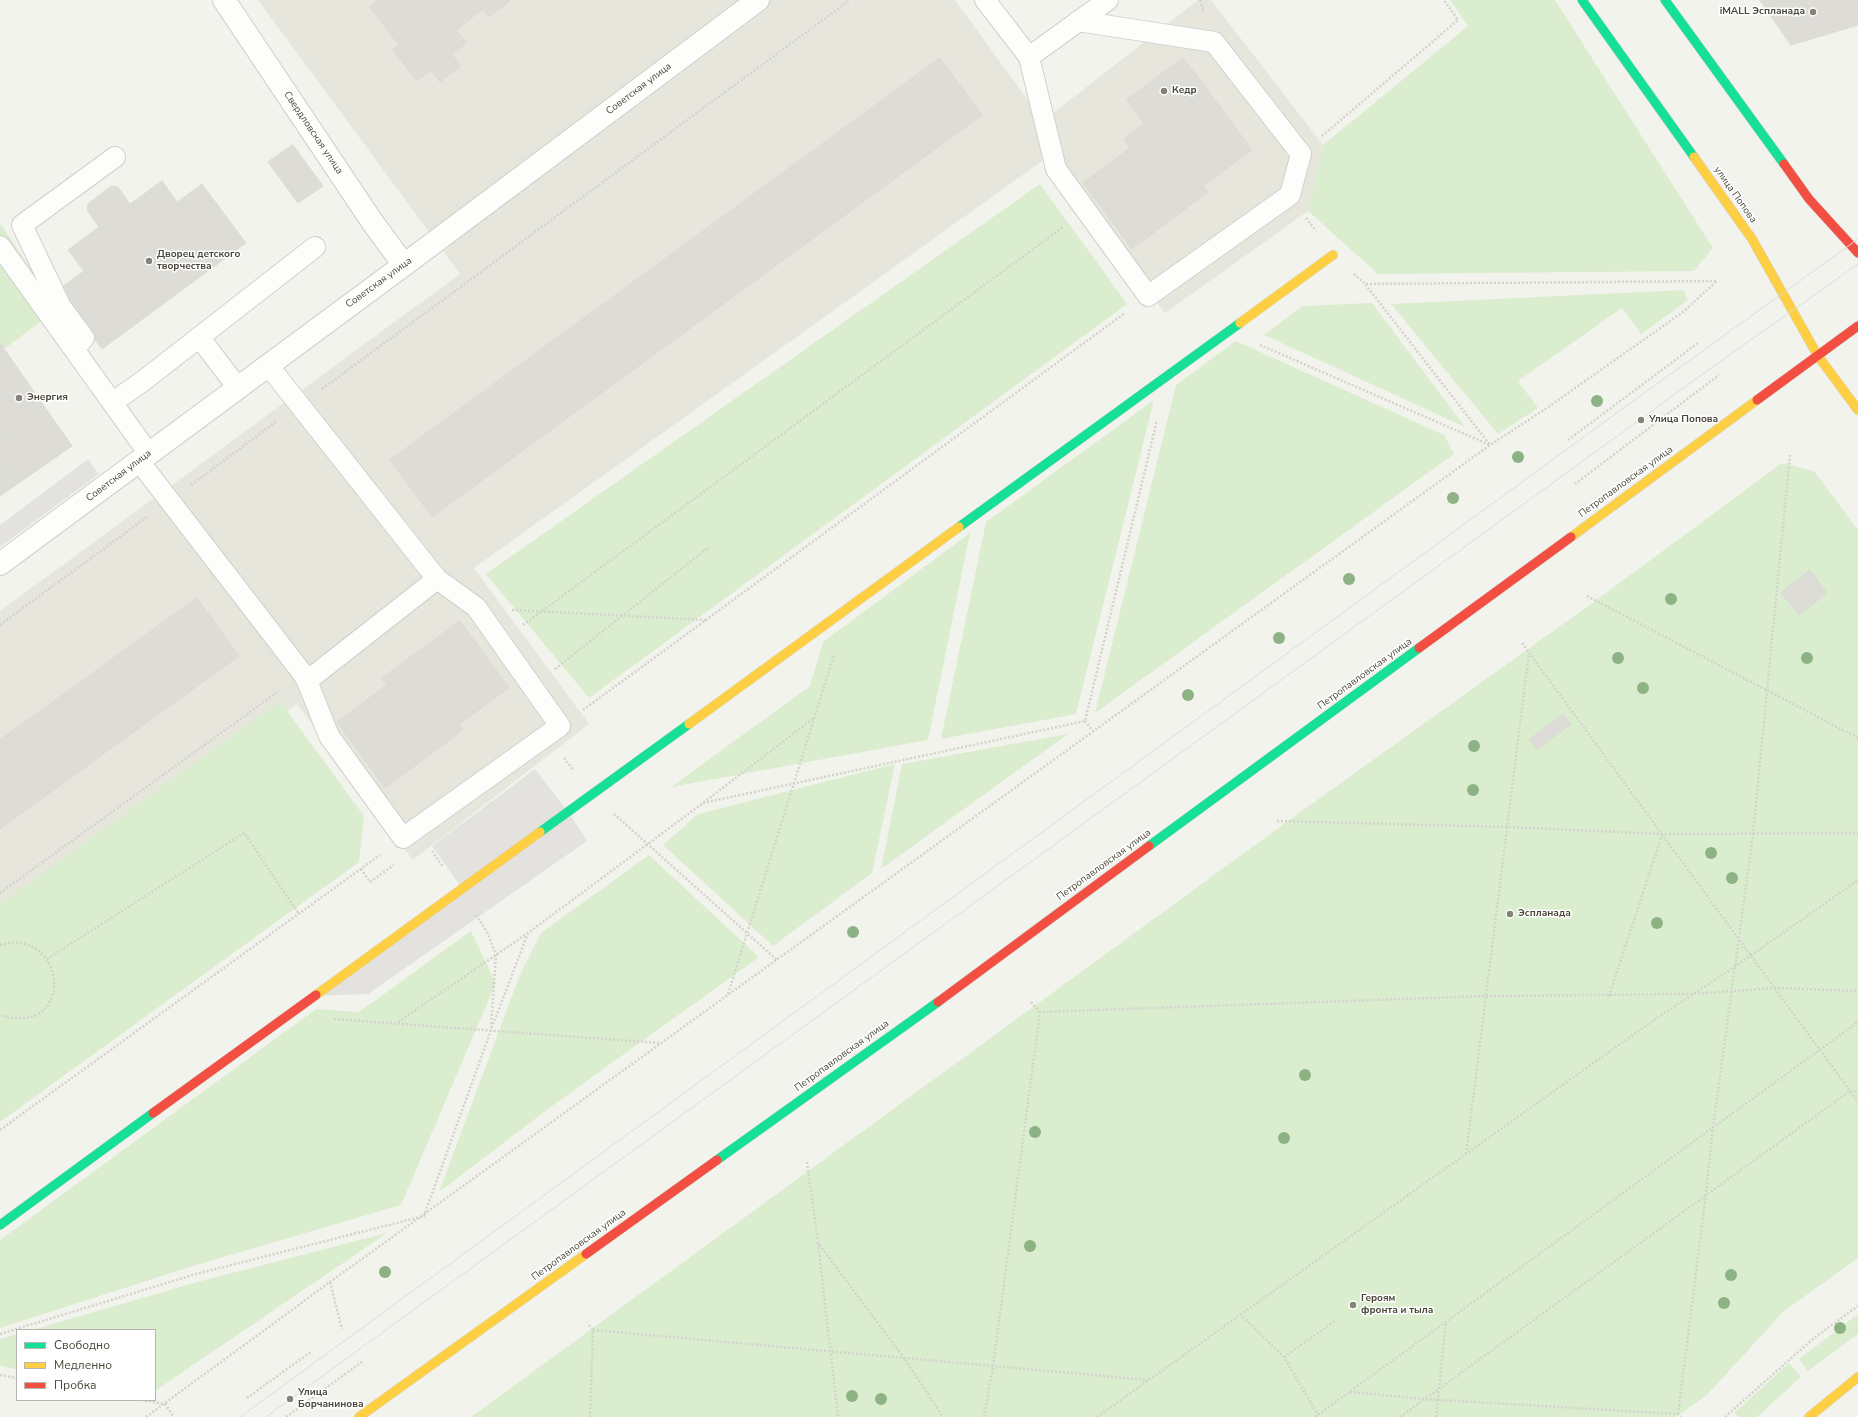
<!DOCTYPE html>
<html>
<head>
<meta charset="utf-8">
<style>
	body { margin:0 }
	#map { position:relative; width:1858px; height:1417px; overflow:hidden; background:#f3f3ee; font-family:"Nunito Sans",sans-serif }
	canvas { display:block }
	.legend { position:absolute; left:16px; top:1329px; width:140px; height:72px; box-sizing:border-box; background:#fff; border:1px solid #b7b5b0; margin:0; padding:5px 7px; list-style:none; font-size:12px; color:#4a4739 }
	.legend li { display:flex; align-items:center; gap:8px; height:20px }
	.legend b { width:20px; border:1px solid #b7b5b0 }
</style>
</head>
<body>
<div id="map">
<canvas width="1858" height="1417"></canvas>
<ul class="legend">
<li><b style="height:5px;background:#16e098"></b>Свободно</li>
<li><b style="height:5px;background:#ffcf43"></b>Медленно</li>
<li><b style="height:5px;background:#f24e42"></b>Пробка</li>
</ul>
</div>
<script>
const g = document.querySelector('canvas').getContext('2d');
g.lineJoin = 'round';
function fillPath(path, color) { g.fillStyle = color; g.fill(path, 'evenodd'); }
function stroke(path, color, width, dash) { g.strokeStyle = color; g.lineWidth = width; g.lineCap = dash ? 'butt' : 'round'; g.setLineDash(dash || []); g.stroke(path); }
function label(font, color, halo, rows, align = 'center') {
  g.font = font + ' "Nunito Sans",sans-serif'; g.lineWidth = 3; g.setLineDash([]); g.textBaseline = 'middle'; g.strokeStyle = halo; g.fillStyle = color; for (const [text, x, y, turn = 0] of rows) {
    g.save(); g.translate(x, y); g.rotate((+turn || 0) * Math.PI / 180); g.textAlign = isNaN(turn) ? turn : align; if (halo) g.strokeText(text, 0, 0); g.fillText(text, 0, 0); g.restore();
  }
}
const residential = new Path2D(`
	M258 0H955L1043 121 1198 0H1211L1323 145 1308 211 1165 313 1045 159 474 568 589 724 413 860 297 704 0 917V611L460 274Z`);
const green = new Path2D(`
	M1450 0H1555L1713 248 1694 271 1378 274 1308 211 1323 145 1468 26Z
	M1040 184 1127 304 589 698 486 574Z
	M0 223 58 309 4 349 72 446 0 496Z
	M1683 290 1688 300 1641 334 1622 308 1518 381 1538 408 1498 434 1391 304Z
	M1372 303 1465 427 1264 335 1302 306Z
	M1236 341 1444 435 1454 454 1095 713 1176 385Z
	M1154 400 1076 714 941 739 986 522Z
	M1782 463 1814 471 1858 530V1258L1783 1312 1707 1395 1676 1417H471L1288 821 1595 601Z
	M970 533 928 740 671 787 810 686 823 642Z
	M280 701 364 816 359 862 0 1122V904Z
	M1068 734 881 869 902 764Z
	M895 764 872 873 773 946 663 845 698 814Z
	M649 855 759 957 552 1106 439 1192 519 977 541 933Z
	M471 931 496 983 401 1205 193 1266 0 1328V1240L316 1009 359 1012Z
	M387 1233 155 1391V1330H32L197 1282Z
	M1858 1314V1334L1808 1371 1799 1359Z
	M17 1334V1369L0 1366V1339Z
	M1789 1363 1801 1377 1757 1417H1739L1734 1413Z`);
const parking = new Path2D(`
	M88 459 99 474 0 547V525Z
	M535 769 568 812 587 841 368 994 315 996 462 888 432 846Z`);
const building = new Path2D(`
	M378 0H511L489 17 483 9 456 30 466 43 452 55 461 66 440 82 431 70 417 81 393 50 399 45 370 7Z
	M1760 0H1858V25L1791 45Z
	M940 58 982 115 432 517 390 460Z
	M1183 58 1201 81 1144 124 1127 100Z
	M1201 81 1252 150 1203 186 1208 192 1132 249 1083 183 1130 148 1124 139Z
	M293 145 323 186 298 203 268 162Z
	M162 181 177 202 202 184 246 243 102 349 58 290 84 271 68 250 99 227 87 210 88 204 111 186 118 187 130 204Z
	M0 343 72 446 0 496Z
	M1810 570 1827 593 1799 615 1781 593Z
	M197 598 239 656 0 829V740Z
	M460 621 509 688 459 724 463 730 385 788 337 722 387 685 381 679Z
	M1563 714 1571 724 1537 750 1529 740Z`);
const path = new Path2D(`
	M1200 0 1204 12
	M1322 136 1458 20 1444 0
	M1306 218 1316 231
	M1354 274 1365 284 1717 281
	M1260 345 1490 445 1365 284
	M322 389 850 0
	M1568 440 1698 343
	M1575 484 1719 375
	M191 485 277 421
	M1587 596 1858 738
	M512 610 707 620
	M0 625 147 517
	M523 625 1063 227
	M1522 643 1858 1102
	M555 669 709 547
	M583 710 1125 313
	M1085 721 1093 731
	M564 758 574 771
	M703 803 1085 721 1157 420
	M614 814 777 960
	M1277 821 1507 827 1662 834 1858 833
	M432 851 443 867
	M361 869 370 882 394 865
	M0 893 279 691
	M476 915 487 932 496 955 491 1027
	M0 945C67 926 77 1039 0 1015
	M47 959 244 833 299 914
	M728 994 834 655
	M1609 996 1662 835
	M1031 1002 1040 1012 1486 996 1692 994 1775 988 1858 991
	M334 1019 660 1043
	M398 1022 528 933 703 803 814 718
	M0 1130 380 855
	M1466 1154 1529 653
	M807 1162 818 1243 904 1358 943 1417
	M818 1243 838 1417
	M330 1282 342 1329
	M1240 1314 1284 1357 1318 1415
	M589 1325 593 1330 590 1417
	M593 1330 1148 1380
	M0 1334 196 1274 424 1216 491 1030 528 933
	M1284 1357 1335 1321
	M0 1375 17 1378
	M1350 1392 1424 1399 1678 1414 1681 1417
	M247 1398 312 1351
	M141 1400 165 1404 174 1417
	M1678 1414 1706 1194 1713 1128 1753 834 1790 455
	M146 1417 330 1282 1490 445 1544 410 1683 312 1717 281
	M286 1417 363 1361
	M984 1417 993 1366 1040 1012
	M1097 1417 1651 1022 1736 966 1858 880
	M1315 1417 1858 1022
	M1400 1417 1850 1091 1858 1092
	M1436 1417 1446 1322
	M1725 1417 1814 1338 1858 1306`);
const lane = new Path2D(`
	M985 0 1029 57 1108 0
	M1029 57 1056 169 1148 296 1290 195 1301 154 1214 42 1078 21
	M0 246 149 454
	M199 337 238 388
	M75 348 84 338 61 307 22 225 115 157
	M268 365 437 579
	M113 402 143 381 315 247
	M139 461 303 674 307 681 329 736 403 838 560 726 476 607 437 579 307 681`);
const street = new Path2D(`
	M224 0 373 223 404 265
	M0 564 404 265 758 0`);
const fast = new Path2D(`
	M1582 0 1694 157
	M1665 0 1784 164
	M959 527 1240 323
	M540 832 689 724
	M1149 846 1419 648
	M717 1160 938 1002
	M0 1225 153 1113`);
const slow = new Path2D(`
	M1694 157 1752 239 1818 356 1858 410
	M1240 323 1333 255
	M1571 537 1757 400
	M689 724 959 527
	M316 995 540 832
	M359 1417 586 1254
	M1809 1417 1858 1377`);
const jam = new Path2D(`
	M1784 164 1809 199 1858 253
	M1757 400 1858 326
	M1419 648 1571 537
	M938 1002 1149 846
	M153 1113 316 995
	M586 1254 717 1160`);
const tram = new Path2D(`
	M240 1417 1629 404 1858 239
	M266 1417 1700 376 1858 264`);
const trees = [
	[1597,401],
	[1518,457],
	[1453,498],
	[1349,579],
	[1671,599],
	[1279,638],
	[1618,658],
	[1807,658],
	[1643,688],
	[1188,695],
	[1474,746],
	[1473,790],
	[1711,853],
	[1732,878],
	[1657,923],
	[853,932],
	[1305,1075],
	[1035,1132],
	[1284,1138],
	[1030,1246],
	[385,1272],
	[1731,1275],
	[1724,1303],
	[1840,1328],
	[852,1396],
	[881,1399]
];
const markers = [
	[1813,12,4,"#858378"],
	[1164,91,4,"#858378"],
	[149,261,4,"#858378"],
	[19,398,4,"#858378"],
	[1641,420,4,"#858378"],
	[1510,914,4,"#858378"],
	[1353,1305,4,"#858378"],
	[290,1399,4,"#858378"]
];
const poiNames = [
	["iMALL Эспланада",1805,12,"right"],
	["Кедр",1172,91],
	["Дворец детского",157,255],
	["творчества",157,267],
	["Энергия",27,398],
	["Улица Попова",1649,420],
	["Эспланада",1518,914],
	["Героям",1361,1299],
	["фронта и тыла",1361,1311],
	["Улица",298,1393],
	["Борчанинова",298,1405]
];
const streetNames = [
	["Советская улица",639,89,-37],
	["Свердловская улица",313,133,56],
	["улица Попова",1735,195,55],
	["Советская улица",379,283,-36],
	["Советская улица",119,476,-37],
	["Петропавловская улица",1626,482,-36],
	["Петропавловская улица",1365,674,-36],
	["Петропавловская улица",1104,865,-36],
	["Петропавловская улица",842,1056,-36],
	["Петропавловская улица",579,1245,-36]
];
fillPath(residential, '#e7e6dc');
fillPath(green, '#dbedcf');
fillPath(parking, '#e3e2de');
fillPath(building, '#dddcd6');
stroke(building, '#dcdbd4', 1);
stroke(lane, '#d1d1cb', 22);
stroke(street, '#d1d1cb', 24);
stroke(fast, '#d3d3c7', 10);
stroke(slow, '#d3d3c7', 10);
stroke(jam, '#d3d3c7', 10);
stroke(path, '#d3d3cc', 2.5, [2, 2]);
stroke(lane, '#fdfdfc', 20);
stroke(street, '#fdfdfc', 22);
stroke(fast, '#16e098', 9);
stroke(slow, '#ffcf43', 9);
stroke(jam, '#f24e42', 9);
stroke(tram, '#dbdbda', 1);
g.fillStyle = '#8db284';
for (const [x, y] of trees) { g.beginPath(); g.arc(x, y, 6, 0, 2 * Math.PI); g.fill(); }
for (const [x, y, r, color] of markers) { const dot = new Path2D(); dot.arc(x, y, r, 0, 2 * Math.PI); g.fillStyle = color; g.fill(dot); stroke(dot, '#fff', 1.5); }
label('bold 10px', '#4a4739', '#fff', poiNames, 'left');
label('10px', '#4a4739', '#fff', streetNames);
</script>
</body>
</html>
